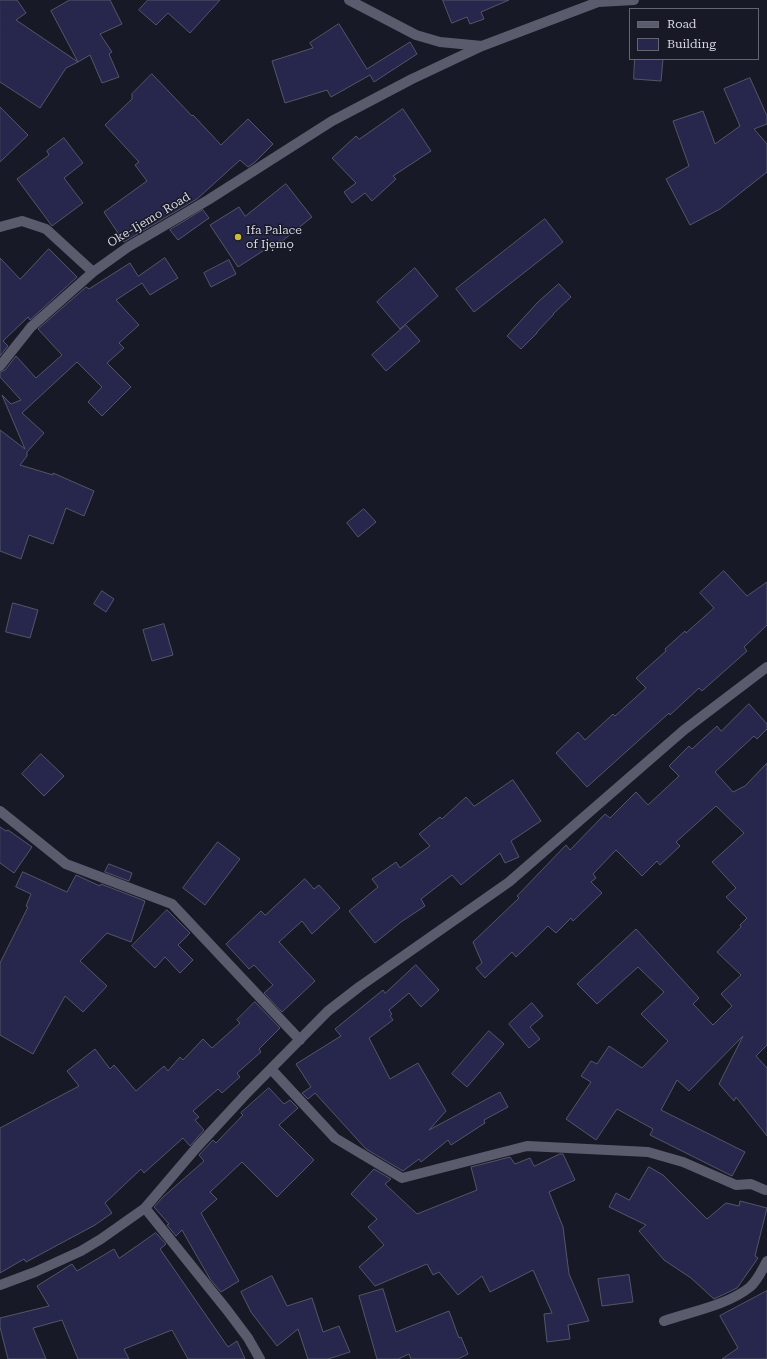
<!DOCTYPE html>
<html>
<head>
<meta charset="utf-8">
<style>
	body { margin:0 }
	#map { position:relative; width:767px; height:1359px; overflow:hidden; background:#181927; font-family:"Roboto Serif",serif }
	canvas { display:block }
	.legend { position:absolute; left:629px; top:8px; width:130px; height:52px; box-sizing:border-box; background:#181927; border:1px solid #646571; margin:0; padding:5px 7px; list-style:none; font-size:12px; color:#d5d6e0 }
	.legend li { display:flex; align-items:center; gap:8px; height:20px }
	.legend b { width:20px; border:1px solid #646571 }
</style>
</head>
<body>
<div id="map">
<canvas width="767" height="1359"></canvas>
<ul class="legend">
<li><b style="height:5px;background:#5a5c6d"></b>Road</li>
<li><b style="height:11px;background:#27274d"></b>Building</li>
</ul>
</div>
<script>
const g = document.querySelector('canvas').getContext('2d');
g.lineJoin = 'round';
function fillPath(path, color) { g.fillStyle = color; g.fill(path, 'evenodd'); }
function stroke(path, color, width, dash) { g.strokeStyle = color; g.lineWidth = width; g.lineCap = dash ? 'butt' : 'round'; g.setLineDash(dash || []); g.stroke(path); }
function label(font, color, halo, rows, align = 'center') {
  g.font = font + ' "Roboto Serif",serif'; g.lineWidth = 3; g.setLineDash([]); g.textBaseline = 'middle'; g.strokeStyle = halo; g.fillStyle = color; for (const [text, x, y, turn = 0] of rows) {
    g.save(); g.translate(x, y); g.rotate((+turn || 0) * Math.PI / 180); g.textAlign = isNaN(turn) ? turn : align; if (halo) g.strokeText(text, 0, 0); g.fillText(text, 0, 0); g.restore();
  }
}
const building = new Path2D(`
	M0 0H17L26 13 16 20 78 62 66 68 40 108 0 82Z
	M70 0H110L122 24 100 34 112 52 109 54 119 77 102 83 90 55 78 62 51 11Z
	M148 0H220L190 33 168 13 156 25 139 10Z
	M443 0H509L481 12 484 19 470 24 467 17 452 23Z
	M339 24 367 69 410 42 417 54 374 82 370 75 331 97 327 90 285 103 272 61 313 48 310 43Z
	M635 59H663L661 81 634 79Z
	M152 74 192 116 193 115 221 145 248 119 273 144 254 163 248 167 240 160 197 199 124 242 104 212 147 181 135 165 139 162 105 125 132 99V94Z
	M750 78 767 116V124L754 129 767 144V172L720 209 690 225 666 179 689 166 673 121 703 111 715 144 740 126 724 89Z
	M0 107 28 135 0 162Z
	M403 109 431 151 393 176 396 179 372 201 365 193 352 203 344 192 356 183 332 158 356 136 359 139Z
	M64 138 83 163 64 178 83 203 52 226 17 179 49 155 47 151Z
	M286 184 312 217 281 242 280 240 238 267 210 225 239 207 245 216Z
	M203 210 209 218 178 240 170 230Z
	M545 219 563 242 474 312 456 289Z
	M49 249 77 277 30 320 28 317 3 341 8 346 0 356V258L20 279Z
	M165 258 178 278 150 295 142 283 116 300 139 325 119 343 124 348 107 363 131 387 102 416 88 402 102 387 77 362 22 413 44 433 27 452V456L20 465 53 475V473L94 491 84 516 66 508 53 544 29 535 21 559 0 551V430L25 449 2 395 11 404 21 400 0 377V372L5 370 16 356 36 378 62 355 38 329 86 287 89 289 130 263 138 276Z
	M229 260 236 274 211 287 204 273Z
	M415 268 438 296 400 329 377 302Z
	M559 284 571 297 553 314H554L537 332V333L521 349 507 336 538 302Z
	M406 325 420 341 386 371 372 355Z
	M364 509 376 522 358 537 347 523Z
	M724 571 747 596 767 582V625L744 647 747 651 702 691 699 688 670 715 669 713 587 787 556 753 578 732 585 740 613 714 615 716 646 688 636 678 666 651 665 649 685 631 686 633 714 608 700 593Z
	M102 591 114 599 106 612 94 604Z
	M13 603 38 610 30 638 6 632Z
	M164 624 173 655 152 661 143 630Z
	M749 704 767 724V729L757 739 754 736 715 772 733 792 745 786 767 763V1045L756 1056 767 1068V1136L736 1097 734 1101 719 1084 743 1036 689 1091 677 1080 661 1110 745 1152 732 1176 650 1135 653 1129 617 1109 596 1140 566 1119 591 1082 581 1076 591 1061 597 1064 609 1046 642 1068 668 1041 641 1014 664 992 638 967 597 1004 577 984 636 929 699 998 693 1004 713 1025 732 1006 721 994 741 975 717 952 741 927 740 925 747 918 726 897 736 888 712 862 744 833 716 806 676 842 680 846 660 865 657 861 642 876 616 850 593 874 596 878 591 882 602 893 573 921 571 918 556 933 548 926 516 957 512 952 485 978 476 968 482 963 473 942 519 898 517 896 566 845 570 850 605 814 610 818 636 792 648 805 679 776 669 766 689 746 692 749 717 726 721 731Z
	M41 754 64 776 44 796 22 774Z
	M513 780 541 821 511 841 519 857 505 863 500 853 461 885 452 875 421 899 425 906 401 922 375 943 349 911 378 887 372 879 396 862 400 868 430 846 419 834 440 817 442 819 466 797 474 806Z
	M0 827 6 831 8 830 32 847 14 873 0 863Z
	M218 842 240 859 205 905 183 888Z
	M109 864 132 873 129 881 105 872Z
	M23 872 67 892 76 875 100 886 101 884 145 901 131 942 107 933 80 961 107 986 83 1012 65 996 33 1054 0 1035V963L28 907 26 906 31 894 16 887Z
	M305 879 314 889 319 885 340 908 312 934 302 921 279 942 315 981 282 1012 264 993 273 985 254 965 249 969 226 944 261 911 265 915Z
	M167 910 190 933 178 945 193 960 180 973 165 957 155 968 132 946Z
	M416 965 439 990 421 1007 409 993 389 1010 392 1014 390 1016 393 1020 369 1038 390 1079 418 1063 446 1111 429 1130 500 1092 508 1107 484 1120 485 1123 451 1145 448 1140 421 1162 419 1159 403 1171 366 1149 315 1093 308 1099 302 1093 311 1087 296 1064 341 1036 335 1029 383 990 385 993Z
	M255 1002 280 1028 259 1049 261 1052 237 1073 240 1077 222 1093 218 1089 193 1111 199 1117 195 1120 204 1130 190 1146 183 1138 144 1173 141 1169 105 1203 112 1213 95 1225 26 1262 24 1259 0 1273V1128L79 1086 67 1071 95 1049 110 1069 114 1065 136 1091 164 1066 168 1071 180 1057 183 1060 203 1039 212 1048 240 1023 237 1020Z
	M532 1003 543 1016 530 1027 540 1039 529 1048 509 1024Z
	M489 1031 504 1044 467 1087 452 1074Z
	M269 1088 284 1104 290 1100 298 1108 279 1125 314 1160 277 1197 242 1162 210 1192 217 1199 201 1213 239 1281 221 1292 210 1279 182 1230 176 1236 167 1225 169 1224 154 1207 163 1197 204 1161 199 1155 213 1140 216 1143 243 1115 241 1113Z
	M560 1154H563L575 1180 549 1192 563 1227 569 1274 589 1321 568 1325 570 1339 547 1342 544 1314 552 1313 533 1270 490 1292 482 1276 458 1295 439 1272 433 1275 427 1264 375 1286 359 1267 384 1245 368 1227 377 1219 351 1194 374 1169 391 1179 385 1184 417 1214 477 1190 471 1167 510 1157 515 1164 530 1158 534 1166Z
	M649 1167 663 1175 707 1219 726 1203 739 1206 740 1201 767 1208 755 1256 758 1258 737 1288 714 1299 691 1278 664 1260 639 1231 646 1225 609 1207 616 1193 629 1200Z
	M156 1233 166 1244 160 1249 228 1347 237 1341 245 1359H188L172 1330 124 1349 129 1359H78L62 1320 33 1328 46 1359H8L0 1327V1318L49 1306 37 1286 72 1264 77 1271 114 1249 119 1258Z
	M629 1275 633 1302 602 1306 598 1279Z
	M272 1276 287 1306 312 1298 323 1332 339 1326 350 1352 328 1359H308L298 1329 277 1346 251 1312 241 1292Z
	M383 1289 396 1332 449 1311 459 1338 461 1337 468 1354 458 1359H411L409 1354 398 1359H377L359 1296Z
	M767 1291V1359H722L738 1348 720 1316Z`);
const street = new Path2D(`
	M349 0 416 35 440 42 482 46
	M0 227 22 221 46 229 93 272
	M0 366 31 327 93 272 128 247 208 200 332 121 412 79 482 46 598 2 634 0
	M0 811 66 864 172 904 300 1040
	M271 1069 335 1138 402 1178 527 1146 648 1152 683 1162 736 1185 751 1184 765 1190
	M145 1208 227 1310 248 1338 260 1359
	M0 1285 35 1272 81 1251 101 1239 145 1208 197 1147 246 1094 328 1011 359 987 509 882 684 730 767 667
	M664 1321C690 1312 728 1305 750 1287 758 1280 762 1270 767 1261`);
const markers = [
	[238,237,4,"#c8bb3b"]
];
const streetNames = [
	["Oke-Ijemo Road",149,220,-31]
];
const poiNames = [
	["Ifa Palace",246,230],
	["of Ijẹmọ",246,244]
];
fillPath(building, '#27274d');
stroke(building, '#545667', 1);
stroke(street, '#5a5c6d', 10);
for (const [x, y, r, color] of markers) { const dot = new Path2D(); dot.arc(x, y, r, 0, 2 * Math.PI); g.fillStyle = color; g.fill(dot); stroke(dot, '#181927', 1.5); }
label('12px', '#d5d6e0', '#181927', streetNames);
label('12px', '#d5d6e0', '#181927', poiNames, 'left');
</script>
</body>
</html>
